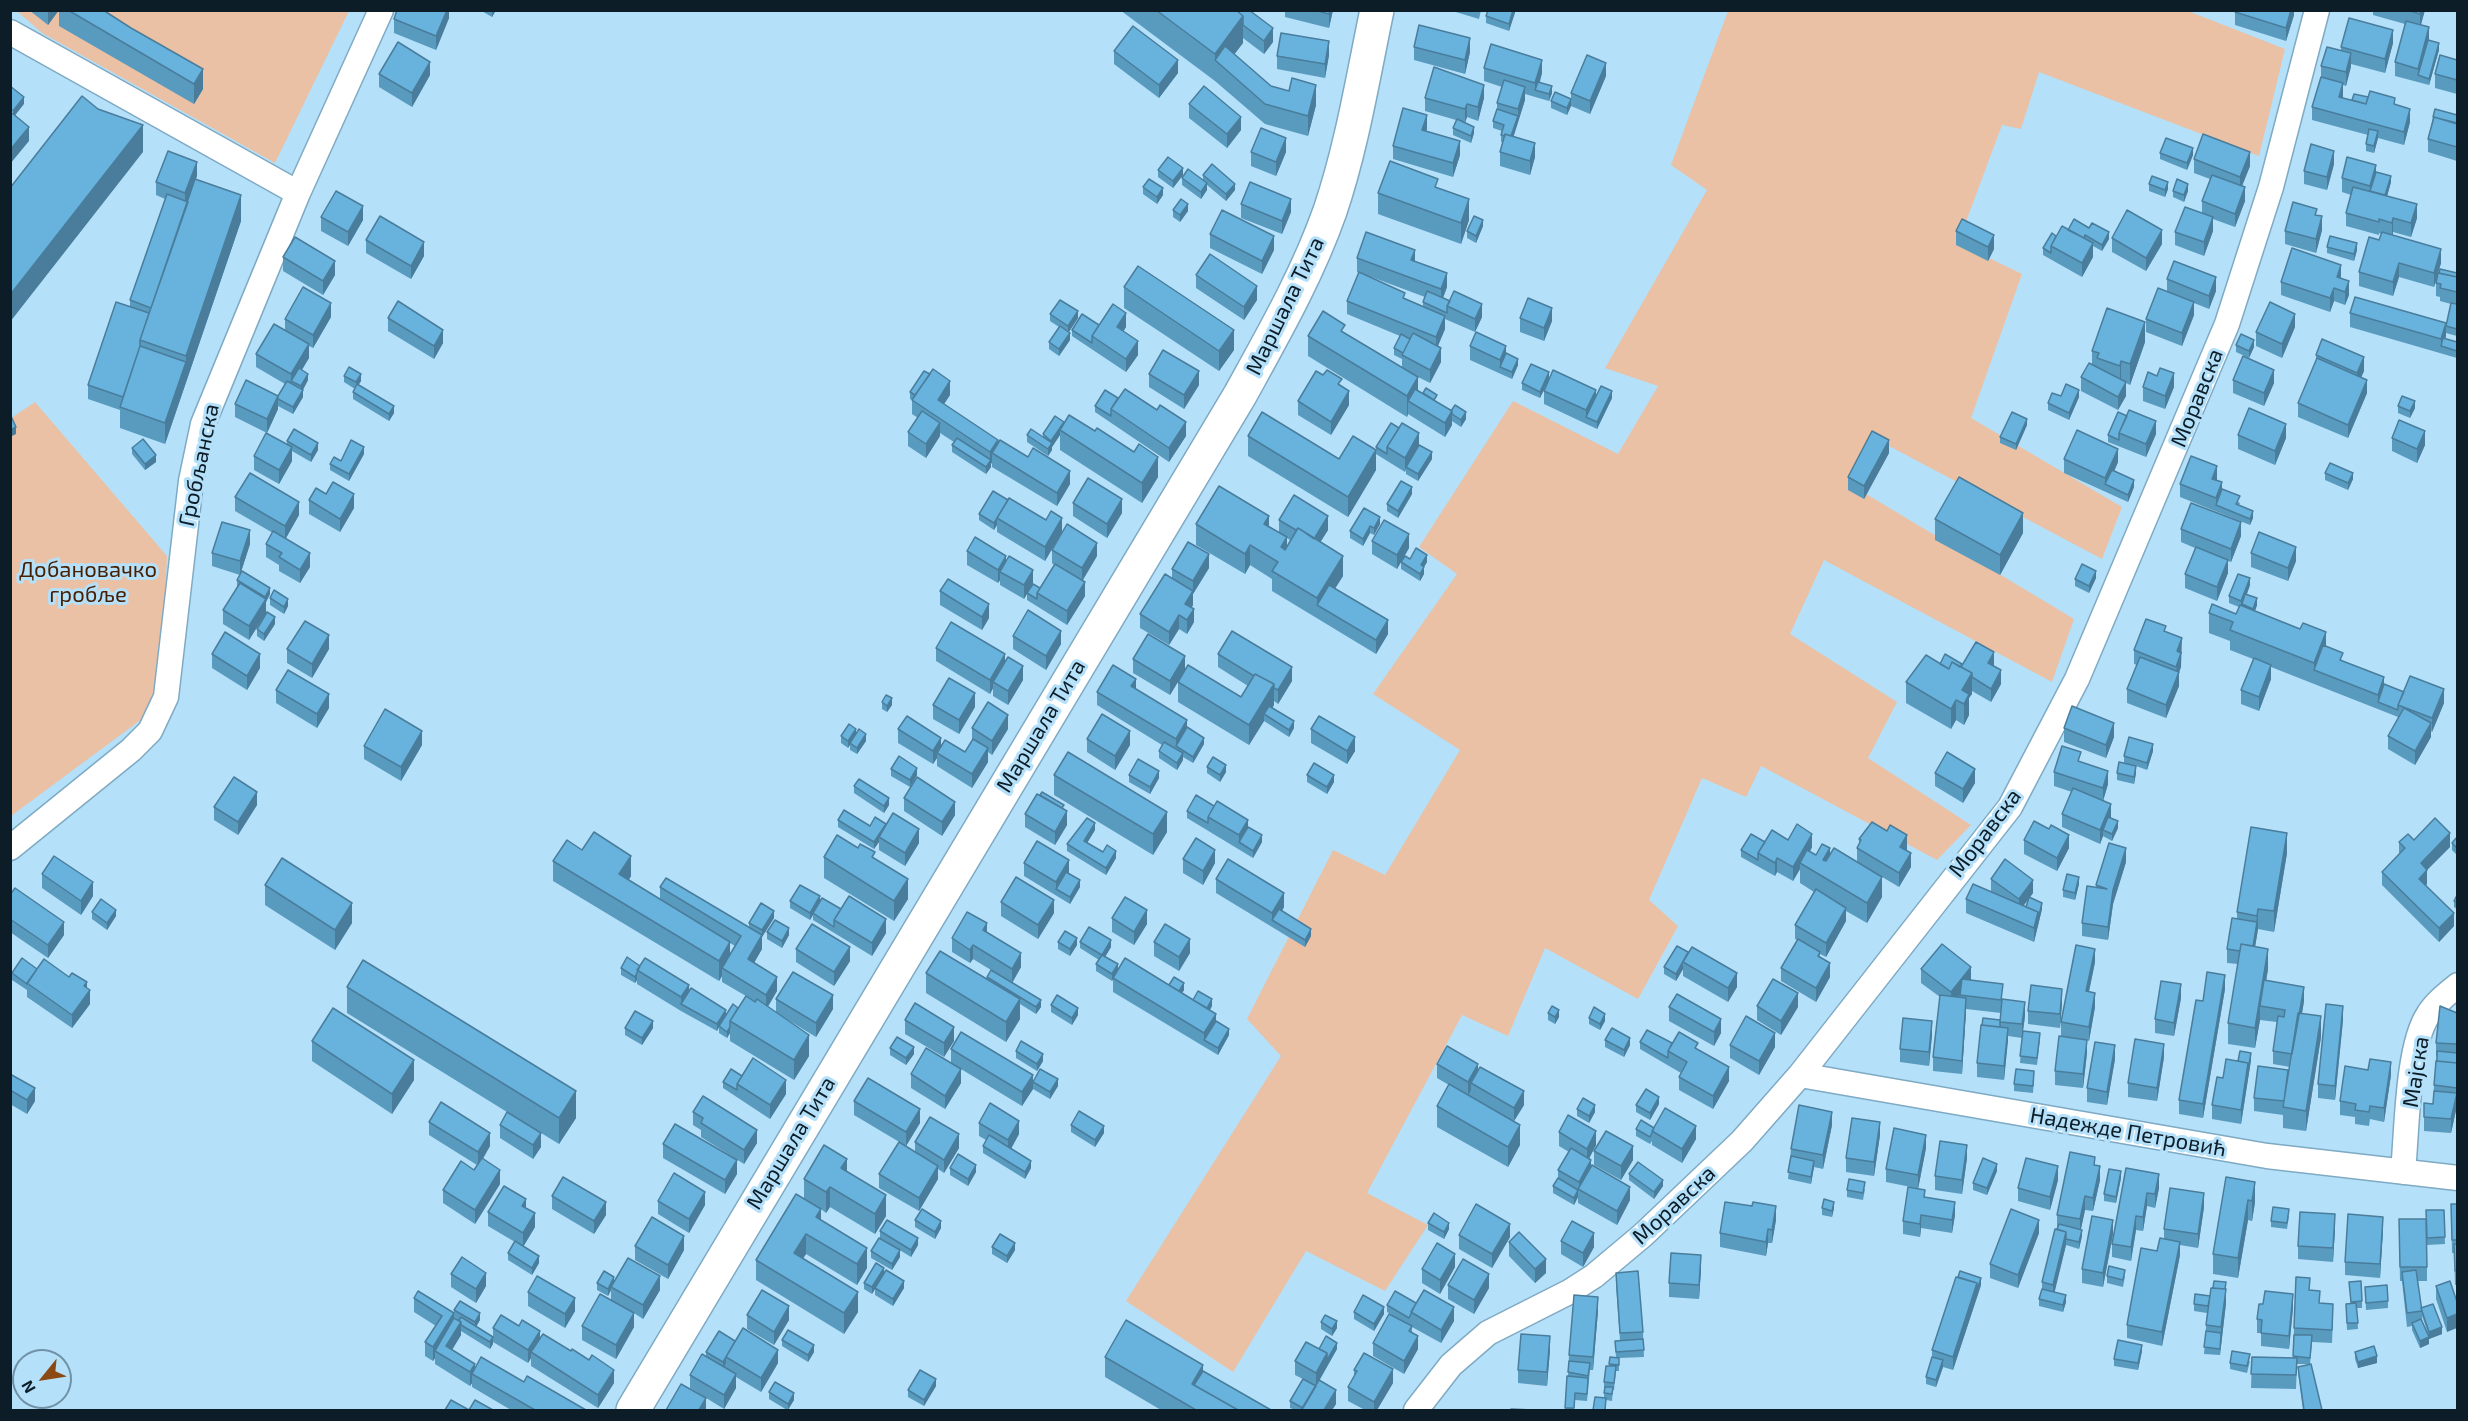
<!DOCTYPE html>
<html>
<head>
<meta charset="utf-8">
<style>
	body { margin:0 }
	#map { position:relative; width:2468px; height:1421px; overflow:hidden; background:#b4e0fa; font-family:"Exo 2",sans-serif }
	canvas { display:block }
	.frame { position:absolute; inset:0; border:12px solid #0c1d27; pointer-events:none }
	.north { position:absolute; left:12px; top:1349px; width:60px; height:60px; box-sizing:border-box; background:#b4e0fa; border:2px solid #7192a6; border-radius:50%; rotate:240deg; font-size:16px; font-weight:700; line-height:24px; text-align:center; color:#0c1d27 }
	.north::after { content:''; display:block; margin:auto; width:21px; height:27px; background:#8b4a14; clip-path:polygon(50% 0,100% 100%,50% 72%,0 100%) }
</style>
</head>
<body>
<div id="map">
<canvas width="2468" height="1421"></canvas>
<div class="frame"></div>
<div class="north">N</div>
</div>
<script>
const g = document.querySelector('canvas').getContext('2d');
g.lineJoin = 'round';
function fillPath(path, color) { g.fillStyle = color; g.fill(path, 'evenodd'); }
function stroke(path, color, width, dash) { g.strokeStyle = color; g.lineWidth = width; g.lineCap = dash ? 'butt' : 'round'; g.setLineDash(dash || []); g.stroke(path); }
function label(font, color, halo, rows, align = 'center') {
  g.font = font + ' "Exo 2",sans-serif'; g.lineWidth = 6; g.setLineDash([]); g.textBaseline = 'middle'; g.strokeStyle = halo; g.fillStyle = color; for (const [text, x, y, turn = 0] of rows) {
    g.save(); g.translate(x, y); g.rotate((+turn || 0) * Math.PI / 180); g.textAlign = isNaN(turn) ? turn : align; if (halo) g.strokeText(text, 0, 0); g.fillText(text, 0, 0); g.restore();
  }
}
const green = new Path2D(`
	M17 11H349L275 163 42 33Z
	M1728 11H2188L2285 49 2259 156 2039 72 2021 129 2002 125 1958 243 2022 274 1971 418 2122 507 2102 559 1874 438 1848 483 2074 619 2052 682 1824 560 1790 634 1897 702 1868 758 1971 825 1937 860 1761 766 1746 797 1702 778 1649 900 1678 926 1638 999 1545 948 1508 1036 1462 1015 1367 1193 1428 1225 1385 1291 1306 1251 1233 1372 1126 1301 1281 1056 1247 1019 1333 850 1385 875 1460 750 1373 694 1457 574 1419 547 1513 401 1618 454 1658 386 1605 368 1707 190 1671 165Z
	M35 402 167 556 161 673 146 716 11 816V418Z`);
const street = new Path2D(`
	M10 32 298 193
	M10 848 131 750 150 731 166 697 191 481 203 424 298 193 381 10
	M1800 1075 2267 1156 2458 1178
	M2403 1172C2407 1131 2407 1047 2428 1015 2435 1003 2447 994 2458 985
	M1416 1410 1451 1365 1488 1333 1569 1292 1594 1276 1643 1235 1742 1141 1800 1075 2010 807 2077 679 2227 324 2271 187 2317 10`);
const secondary = new Path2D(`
	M633 1410 1240 395C1273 335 1307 276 1330 211 1352 146 1363 77 1377 10`);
const wall = new Path2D(`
	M29 10H59L48 25Z
	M59 10H103L203 89 194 104 59 26Z
	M449 10V18L436 50 394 33V19Z
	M480 10H496L492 17Z
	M1120 10H1249L1273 42 1264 54 1243 38V43L1234 54 1271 86 1316 105 1308 136 1265 124 1215 81Z
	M1285 10H1333L1329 28 1285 17Z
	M1449 10H1481L1479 19Z
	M1515 10 1509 31 1486 23V16Z
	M2294 10V15L2286 41 2235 25V12Z
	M2373 10H2425L2421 24 2429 41 2439 50 2429 85 2395 76V62L2405 24 2373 15Z
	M2393 43 2385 73 2351 64 2346 86 2343 85V98L2352 100 2395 105 2410 122 2404 145 2378 138 2374 153 2366 151V144L2368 135 2312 120V107L2321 77V66L2341 51V47Z
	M1414 47 1470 52 1465 74 1414 60Z
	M1114 51 1178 73 1159 98 1114 64Z
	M1329 55 1325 78 1277 69V56Z
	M2457 60V94L2435 88V74Z
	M1484 68 1542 73 1540 82 1552 93 1549 101 1525 94V100L1513 136 1535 157 1530 175 1500 166V152L1503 142H1501V135L1502 131 1493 128V121L1497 109V103L1502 87 1484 81Z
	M379 74 430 75 412 107 379 87Z
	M1606 76 1590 114 1571 106 1567 115 1551 108V101L1571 99V93Z
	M1425 98H1484L1478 121 1467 117 1465 122 1474 133 1471 143 1453 135V128L1456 120 1425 111Z
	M1189 104 1241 130 1227 148 1189 118Z
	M2457 115V161L2428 152V139L2433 117Z
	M1427 129 1426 131 1460 155 1453 177 1393 159V146Z
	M1251 152H1286L1276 176 1251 166Z
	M2160 153 2193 155 2187 170 2160 159Z
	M2194 159 2250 166 2242 186 2245 201 2235 227 2213 219V231L2204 256 2175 245V232L2202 213V201L2210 179 2194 173Z
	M2334 164 2327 190 2304 184V171Z
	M1158 170 1183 175 1173 188 1158 177Z
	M2376 172 2391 182 2387 196 2417 218 2411 237 2393 232V235L2441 263 2438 273H2457V336L2446 333V326L2451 304 2440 301V297L2436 296V283L2437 278 2434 287 2399 277 2393 296 2359 286V272L2379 240 2381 234 2379 233V235L2346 226V213L2351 195 2342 192V178Z
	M1203 175 1235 190 1226 201 1207 185V190L1201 199 1182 185V178L1203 180Z
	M197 176 196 179 241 221 165 444 120 428V410L88 399V385L130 307V300L165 199 156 195V182Z
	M2149 184 2168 189 2165 197 2149 191Z
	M1143 187 1163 195 1157 204 1143 194Z
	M1438 188 1469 220 1461 244 1378 214V193Z
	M2173 191H2188L2184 202 2173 197Z
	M1241 204 1291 212 1282 234 1241 218Z
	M1173 210 1188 211 1180 222 1173 217Z
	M2317 215 2322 230 2316 253 2285 244V231Z
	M321 217 363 220 348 246 321 231Z
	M1483 226 1476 243 1467 238V231Z
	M2068 230 2109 239 2102 251 2093 246V257L2082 277 2043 255V248L2056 236Z
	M1956 231 1994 249 1988 261 1956 245Z
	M1210 234 1274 250 1262 274 1210 248Z
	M2112 238 2162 244 2146 271 2112 252Z
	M366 240 424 256 411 279 366 253Z
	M2327 247 2357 250 2354 261 2327 253Z
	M283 257 335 275 323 295 283 271Z
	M1357 258 1415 262 1447 287 1443 298 1482 317 1475 332 1445 319V329L1438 346 1441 362 1430 383 1418 377V391L1466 419 1461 427 1452 421V425L1445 437 1408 414 1407 417 1308 356V336L1345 333 1402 367V359L1394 355V348L1400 336 1347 314V301L1359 273 1357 272ZM1366 275 1425 297 1423 302V306L1405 298Z
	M1196 275 1257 300 1244 320 1196 288Z
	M2167 279 2216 291 2209 309 2194 303V315L2182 346 2146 332V319L2167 291Z
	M2341 279 2349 295 2345 305 2334 301 2330 312 2281 295V282Z
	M1124 287 1234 350 1219 371 1124 308Z
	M2350 313 2446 336 2445 339 2457 342V358L2350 327Z
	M1050 314 1078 318 1069 332 1070 340 1059 356 1049 349V342L1059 327 1050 321Z
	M331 317 313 348 309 346V358L302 370 308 380 303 390V397L293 414 278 406V409L267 433 235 417V404L278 396 285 384 256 367V354L285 330V319Z
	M388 318 443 343 434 359 388 331Z
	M1520 318 1552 321 1544 341 1520 332Z
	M1099 325 1126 327 1123 332 1138 355 1126 372 1072 336V330Z
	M2295 327 2282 358 2256 346V332Z
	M2145 342 2130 385 2126 383V396L2118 410 2081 391V377L2092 364V351Z
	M2236 345 2254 347 2249 358 2236 352Z
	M1470 346 1506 353 1518 365 1512 379 1470 360Z
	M2316 355 2364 371 2361 377 2367 393 2348 438 2298 417V403L2316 362Z
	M1149 374 1199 385 1184 409 1149 387Z
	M1323 375 1342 386 1349 405 1331 435 1298 415V401Z
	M344 376 361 381 358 385 394 413 389 421 353 399V392L355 389 344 382Z
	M1549 379 1540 398 1522 390V383Z
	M2233 380 2274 383 2264 406 2233 393Z
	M2143 387H2174L2165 409 2143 401Z
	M1544 391 1596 396 1612 398 1597 429 1544 404Z
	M910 392 950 395 944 404 998 443 1070 484 1057 506 992 467V462L991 464V467L986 474 952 452V445L954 442 940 433V436L926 458 908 446V432L918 418 912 414V400L910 399Z
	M2061 396 2079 397 2069 420 2048 410V403Z
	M1118 398 1186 436 1169 462 1095 412V406Z
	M2398 406 2415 408 2410 418 2398 413Z
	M2118 412 2156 434 2146 457 2108 442V435Z
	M1064 422 1158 477 1142 503 1060 450V435L1052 447V450L1048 456 1027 442V435L1043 437V434Z
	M2027 425 2016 450 2000 443V437Z
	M2238 435 2286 438 2275 465 2238 449Z
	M1248 436 1339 459 1376 470 1348 517 1248 456Z
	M2392 438 2425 445 2417 463 2392 451Z
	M287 441 318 450 311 462 292 451V461L279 484 254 470V456L287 445Z
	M1419 445 1432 459 1418 481 1406 474V469L1405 472 1376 454V447Z
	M132 448 156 462 145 470 132 454Z
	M1889 453 1864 499 1848 490V477Z
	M364 454 349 481 330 470V464Z
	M2064 459 2118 462 2114 471 2134 487 2128 502 2064 473Z
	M2325 473 2353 479 2348 490 2325 480Z
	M2217 480 2222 489 2240 503 2239 505 2253 518 2250 525 2180 497V484Z
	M326 494 354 508 340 532 309 514V500Z
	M1412 494 1398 518 1387 511V504Z
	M235 497 299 515 285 539 310 567 300 583 279 571V565L266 557V544L273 533 235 511Z
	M1073 503 1122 513 1107 538 1073 516Z
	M979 514 1062 532 1045 561 997 532V525L994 530 979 520Z
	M1935 519 2023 533 2000 575 1935 540Z
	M1279 520 1328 530 1320 542 1343 576 1335 588 1388 634 1376 654 1272 591V579L1250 565 1245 574 1196 545V524L1269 526 1279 532ZM1287 538 1290 540 1287 547Z
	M1380 524 1374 535 1370 533 1363 546 1350 538V531Z
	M2181 529 2241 536 2231 562 2228 561V573L2217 601 2185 588V574L2195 548 2181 542Z
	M1372 541 1409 548 1397 569 1372 554Z
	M250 544 240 575 212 566V553Z
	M1052 550 1097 556 1083 580 1085 596 1067 625 1027 600V594L1024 599 1000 585V580L998 583 967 565V551L1006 561 1033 583 1030 589 1040 588 1054 565 1052 563Z
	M2251 553 2296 561 2288 581 2251 567Z
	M1410 559 1427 562 1424 567V574L1420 581 1401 569V562Z
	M1209 568 1193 594V605L1192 607 1194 622 1187 634 1179 629 1169 645 1140 628V614L1172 578V569Z
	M2096 578 2089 593 2075 586V579Z
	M237 580 270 594 266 602V613L249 640 223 624V610L237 587Z
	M2250 585 2247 594 2257 605 2255 611 2326 646 2343 661 2384 684 2404 692 2444 703 2432 732 2431 731V737L2415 765 2388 749V736L2398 717 2271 667V679L2259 711 2241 704V690L2253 659 2230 650V641L2209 633V613L2236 614 2239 607 2229 603V596Z
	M940 591 989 618 982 630 940 605Z
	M270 598 288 606 284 614 270 605Z
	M275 624 264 641 257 636V629Z
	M2166 632 2182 652 2181 654V667L2179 672V686L2166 718 2127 703V689L2137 665 2134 664V650Z
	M1013 636 1061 644 1046 670 1013 649Z
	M936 648 1005 661 1023 680 1008 705 993 696V688L990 694 936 661Z
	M287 649H329L312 678 287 663Z
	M212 654 260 668 247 690 212 668Z
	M1218 654 1292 681 1278 704 1274 701V705L1272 708 1294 728 1289 737 1264 721 1249 745 1178 702V682L1170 695 1133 673V659L1185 670 1241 697 1248 686 1218 667Z
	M1940 664 1994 666 2001 684 1991 702 1972 691V694L1969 698V715L1964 725 1956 720 1951 729 1906 703V682Z
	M1136 689 1187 727 1204 744 1193 763 1183 757V760L1177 770 1159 758V751L1162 745 1097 705V692Z
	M276 690 329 708 317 728 276 703Z
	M882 702 892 705 887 712 882 709Z
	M933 705 975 707 959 734 933 719Z
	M972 728 1008 729 992 755 988 752V762L972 788 937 766V758L933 764 898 743V729L941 746 965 752 972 742Z
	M2064 728 2114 737 2106 758 2064 742Z
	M1311 729 1355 751 1347 764 1311 743Z
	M856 734 866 741 857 754 850 750V744L848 748 841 743V736Z
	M1087 739 1130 745 1115 770 1087 752Z
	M422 745 401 781 364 759V746Z
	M2153 751 2147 770 2136 766V773L2134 784 2117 780V773L2124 763V756Z
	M2081 762 2108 784 2103 801 2111 818 2118 828 2112 841 2103 836 2100 844 2062 827V814L2072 792 2054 786V772Z
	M1207 767 1226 772 1220 782 1207 773Z
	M891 769 917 775 910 787 891 776Z
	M1935 773 1975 783 1963 803 1935 786Z
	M1054 775 1167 832 1153 855 1054 795Z
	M1129 775 1159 778 1150 794 1129 782Z
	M1307 775 1334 782 1327 794 1307 782Z
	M854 786 889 805 884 813 854 793Z
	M904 798 955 815 942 836 904 811Z
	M257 805 238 835 214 820V807Z
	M1064 809 1067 825 1055 845 1025 827V814Z
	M1187 811 1248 827 1262 842 1253 858 1187 818Z
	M838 820 870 826H886L919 843 905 866 879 850V842L874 849 838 827Z
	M2049 829 2069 848 2057 871 2024 854V840Z
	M1095 830 1087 843 1103 852 1116 858 1106 875 1067 851V844Z
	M2457 837V855L2452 850V843Z
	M1859 839 1907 849 1906 851 1911 867 1899 887 1857 862V848L1859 844Z
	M1788 840 1812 847 1810 852 1816 855H1830L1882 897 1867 923 1846 911V921L1826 957 1820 954V957L1830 977 1816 1002 1781 981V968L1797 940 1795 939V925L1814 892 1800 883V869L1793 881 1777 872 1775 876 1741 857V850L1765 842Z
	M2414 840 2450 847 2427 870V884L2426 885 2454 926 2439 942 2382 885V872L2399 854V842Z
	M582 850 631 876 629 880 660 899V887L749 928V923L774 918 762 937V949L754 963 777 991 768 1007 776 1013V999L833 1009 816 1037 780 1015 809 1056 794 1080 730 1041V1033L727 1038 719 1033V1028L717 1031 681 1011 637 984V980L635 983 621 975V968L640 966 689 991 726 1015 738 1008 746 996 722 982V976L719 981 553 881V861ZM730 943 735 946 730 955Z
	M2287 853 2274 932 2258 929 2255 947 2268 969 2266 981 2304 1001 2302 1013 2321 1037 2306 1131 2283 1128V1115L2254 1111V1098L2288 1075 2290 1067 2273 1064V1051L2277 1022 2260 1020 2255 1048 2228 1044V1023L2238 964 2227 963V949L2237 919V912Z
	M824 857 875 859 908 899 894 921 824 878Z
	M1183 859 1215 863 1203 885 1183 873Z
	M2126 862 2113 904 2108 940 2082 936V923L2096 888V885Z
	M1024 863 1069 874 1080 887 1070 904 1024 876Z
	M42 874 93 896 81 915 42 888Z
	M1216 879 1284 907 1282 911 1311 936 1305 947 1216 893Z
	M1991 879 2033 893 2030 897 2042 909 2034 942 1966 913V899L1991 892ZM2028 899 2026 907 2023 906Z
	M2079 884 2075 900 2063 897V890Z
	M265 885 352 923 335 950 265 905Z
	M10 895 64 935 48 958 10 932Z
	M2457 895V909L2454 907V901Z
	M790 901 841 909 886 933 872 956 813 920V915L810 920 790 908Z
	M1001 902 1054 913 1038 939 1001 916Z
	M92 912 116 916 107 930 92 919Z
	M1112 918 1147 924 1134 945 1112 932Z
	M767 932 789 935 782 948 767 939Z
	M987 932 1021 967 1012 983 1041 1007 1036 1014 1020 1004V1019L1006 1042 926 993V973L987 979V977L991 970 973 959 970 963 952 952V938Z
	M1058 942 1077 945 1070 956 1058 949Z
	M1080 942 1111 947 1105 957 1118 971 1184 990 1182 993 1193 1000 1212 1006 1210 1010 1216 1021 1229 1035 1218 1055 1113 992V979L1112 981 1096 971V964L1099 960 1080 948Z
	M1154 942 1190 953 1179 971 1154 956Z
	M1677 946 1737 987 1728 1002 1683 976V969L1676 981 1664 974V967Z
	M796 949 850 961 834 986 796 962Z
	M2095 962 2089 992 2095 1007 2089 1041 2087 1040V1053L2083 1088 2055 1085V1071L2074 1038 2061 1036V1022Z
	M1921 969 1971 980 2002 999 2025 1016 2023 1031 2040 1040 2037 1065 2020 1063 2022 1038 2008 1036 2004 1080 1977 1077V1063L2000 1020 2001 1013 1966 1009 1962 1074 1933 1071V1057L1940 997 1921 983Z
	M12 973 87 988 90 1004 72 1028 27 997V990L12 980Z
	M347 987 576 1118 559 1144 533 1128 541 1147 533 1159 500 1138V1125L507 1112 347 1013Z
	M2225 989 2203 1118 2179 1114V1100L2203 1001Z
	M2181 998 2174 1036 2155 1033V1019Z
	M2062 1003 2060 1028 2028 1024V1011Z
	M1051 1005 1078 1015 1072 1025 1051 1012Z
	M1757 1006 1798 1007 1781 1035 1757 1020Z
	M1669 1007 1721 1033 1714 1046 1669 1021Z
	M1548 1013 1559 1017 1555 1024 1548 1020Z
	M2457 1013V1106L2451 1133 2424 1131V1117L2433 1104 2434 1085 2437 1056H2436V1043Z
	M1589 1018 1605 1021 1600 1030 1589 1024Z
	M905 1020 954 1041 944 1057 905 1034Z
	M2343 1020 2335 1100 2318 1098V1084Z
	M625 1028H653L642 1045 625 1035Z
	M1932 1035 1929 1066 1900 1062V1049Z
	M1605 1040 1630 1045 1624 1057 1605 1047Z
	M312 1041 414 1080 392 1114 312 1061Z
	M1640 1042 1672 1043 1698 1050 1729 1081 1713 1109 1679 1090V1077L1681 1073 1640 1049Z
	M1730 1045 1775 1047 1759 1075 1730 1058Z
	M890 1048 914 1054 906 1065 890 1055Z
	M951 1049 1033 1082 1058 1086 1050 1099 1033 1089 1022 1106 961 1069V1083L945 1109 911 1088V1074L951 1063Z
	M1016 1051 1043 1061 1037 1071 1016 1058Z
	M2164 1057 2157 1101 2128 1097V1083Z
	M2115 1059 2107 1105 2087 1102V1088Z
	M2251 1060 2241 1124 2212 1119V1105L2238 1061Z
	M1437 1064 1478 1070 1524 1105 1514 1121 1520 1145 1508 1167 1437 1127V1106L1449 1085 1437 1078Z
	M10 1074 35 1101 27 1114 10 1104Z
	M2391 1075 2384 1122 2370 1119 2369 1126 2355 1124V1117L2340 1115V1101Z
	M742 1076 786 1094 770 1119 723 1088V1082Z
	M2034 1078 2033 1093 2014 1091V1084Z
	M854 1101 920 1123 906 1146 854 1115Z
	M1659 1104 1650 1120 1636 1112V1105Z
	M1577 1109 1595 1112 1589 1123 1577 1116Z
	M693 1112 757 1143 744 1164 701 1137V1130L693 1125Z
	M429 1122 490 1146 483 1159 500 1184 475 1224 443 1203V1190L474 1170 477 1165 429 1135Z
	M979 1123 1019 1134 1011 1149 1031 1168 1025 1179 983 1153V1146L986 1140 979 1136Z
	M1071 1125 1104 1133 1095 1147 1071 1132Z
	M1832 1125 1823 1169 1814 1167 1811 1184 1788 1179 1791 1149Z
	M1654 1128 1696 1139 1682 1163 1652 1145V1141L1650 1144 1636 1136V1129Z
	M1559 1132 1596 1145 1589 1159 1591 1166 1630 1200 1617 1225 1578 1203V1197L1574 1205 1553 1193V1186L1558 1178V1170L1569 1152 1559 1146Z
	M1880 1135 1874 1176 1846 1172V1158Z
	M915 1142 959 1148 944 1173 938 1169V1179L919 1211 879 1188V1174L915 1152Z
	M663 1144 737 1174 725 1194 663 1158Z
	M1926 1148 1918 1189 1925 1197 1955 1215 1952 1233 1921 1228 1920 1237 1903 1234V1221L1916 1188 1886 1182V1169Z
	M1594 1151 1633 1160 1621 1180 1594 1165Z
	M1967 1158 1962 1194 1935 1190V1176Z
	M2095 1166 2100 1180 2093 1211 2085 1210 2081 1229 2082 1236 2079 1249 2066 1245 2054 1292 2066 1302 2063 1312 2039 1306V1299L2042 1289V1282L2057 1228V1215Z
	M950 1168 976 1172 968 1186 950 1175Z
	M2126 1168 2159 1188 2155 1208 2147 1206 2143 1231 2136 1230 2131 1261 2112 1257V1244Z
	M1997 1171 1987 1195 1973 1190V1183Z
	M847 1172 886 1216 875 1234 830 1207 826 1213 821 1209V1221L867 1268 857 1285 806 1254 803 1258 858 1312 844 1334 756 1280V1260L804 1198V1179Z
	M1629 1174 1663 1186 1654 1199 1629 1180Z
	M2226 1177 2255 1202 2252 1221 2248 1220 2238 1278 2213 1274V1254Z
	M2121 1178 2116 1203 2104 1201V1194Z
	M2058 1180 2050 1210 2018 1201V1188Z
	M1865 1189 1863 1200 1847 1197V1190Z
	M552 1196 606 1215 594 1234 552 1209Z
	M658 1201 705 1205 689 1233 658 1214Z
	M2451 1204H2457V1285H2455L2454 1253H2452Z
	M2204 1207 2198 1248 2180 1245V1255L2162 1346 2127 1338V1325L2157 1251 2164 1239V1229Z
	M526 1208 535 1227 523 1247 539 1263 532 1275 508 1260V1253L515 1242 488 1226V1212Z
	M1822 1208H1834L1832 1217 1822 1215Z
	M2426 1210H2444L2445 1244 2427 1245Z
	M2289 1216 2287 1229 2271 1227V1221Z
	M915 1220 941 1228 935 1239 915 1227Z
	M1776 1220 1772 1243H1768L1766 1256 1720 1247V1233Z
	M1428 1223 1449 1229 1444 1239 1428 1230Z
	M2335 1228 2333 1262 2298 1259V1246Z
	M2383 1230 2380 1278 2345 1275V1262Z
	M880 1231 918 1245 911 1257 880 1238Z
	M2039 1233 2018 1288 1990 1278V1264Z
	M2399 1233 2427 1267V1281H2418L2421 1308 2442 1334 2429 1339V1338V1344L2420 1348 2412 1330V1326L2407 1327 2402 1281H2400ZM2422 1316 2428 1333 2422 1320Z
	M2113 1234 2103 1287 2082 1283V1269Z
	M1459 1235 1510 1237 1492 1268 1459 1249Z
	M1561 1241 1594 1247 1583 1267 1561 1254Z
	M1509 1242 1546 1273 1535 1283 1509 1256Z
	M635 1246 684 1250 668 1279 635 1260Z
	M992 1247 1015 1250 1007 1263 992 1254Z
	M871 1251 900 1257 892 1270 871 1258Z
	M1455 1267 1440 1294 1422 1283V1269Z
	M1701 1269 1699 1299 1669 1297V1283Z
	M1616 1273 1643 1332 1644 1357 1619 1358V1371H1616L1614 1390H1613L1612 1401 1606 1400V1410H1593L1604 1398V1382L1609 1366 1610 1357 1616 1358 1615 1341 1620 1340 1616 1286Z
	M451 1274 486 1286 476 1303 451 1287Z
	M884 1274 904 1288 893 1306 875 1295V1289L872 1294 864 1289V1283Z
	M2107 1276H2125L2123 1287 2107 1283Z
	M2226 1282V1303L2220 1355 2204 1354 2207 1313 2194 1311V1304L2210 1296 2213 1288Z
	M2349 1282 2362 1301V1308H2357L2358 1329 2347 1330 2346 1304H2351Z
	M597 1283 660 1290 643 1319 634 1313V1327L616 1359 582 1340V1326L611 1300V1290L608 1296 597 1290Z
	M1448 1285 1489 1288 1474 1314 1448 1299Z
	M1981 1285 1953 1370 1943 1367 1936 1387 1926 1384V1377L1932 1357V1350Z
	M2436 1286 2457 1302 2447 1332 2436 1299Z
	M2365 1287 2388 1301V1308L2366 1310Z
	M2310 1290 2320 1303 2333 1318 2332 1343 2312 1342 2310 1364 2322 1410H2303L2298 1373V1367L2310 1364H2297L2296 1389 2251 1388 2252 1357 2293 1358 2294 1328Z
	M528 1292 575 1311 565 1328 528 1306Z
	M414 1298 459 1320 454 1317V1310L480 1320 476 1326 493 1337V1328L540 1339 614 1383 598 1408 531 1366V1358L528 1363 493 1342V1344L490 1349 461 1331V1335L452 1350 475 1368 524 1382 586 1410H511L472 1387V1383L470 1386 435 1364V1358L433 1361 425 1356V1342L436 1326 414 1312Z
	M1416 1303 1454 1321 1441 1343 1412 1327V1332L1418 1349 1404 1374 1373 1356V1343L1402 1321 1387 1312V1305Z
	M2293 1308 2289 1349 2261 1346V1333H2257V1319Z
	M1598 1311 1593 1370H1590L1587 1401 1575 1400 1574 1410H1565L1567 1376H1568L1569 1355Z
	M1354 1312 1384 1314 1374 1331 1354 1319Z
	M747 1315 789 1320 774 1345 747 1329Z
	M1321 1322 1337 1328 1332 1336 1321 1329Z
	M782 1340 814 1352 808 1362 782 1346Z
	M1319 1349H1337L1319 1381 1336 1404 1332 1410H1295L1290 1408V1401L1303 1379 1295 1375V1361Z
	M1550 1350 1547 1386 1518 1383V1370Z
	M2142 1351 2138 1370 2114 1366V1359Z
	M706 1352 778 1363 761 1392 736 1377V1388L724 1409 690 1388V1375L706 1356Z
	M2355 1352 2377 1363 2358 1368 2355 1359Z
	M1105 1357 1203 1371 1271 1410H1161L1105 1377Z
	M2250 1361 2247 1373 2230 1369V1363Z
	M1354 1370 1393 1383 1377 1410H1365L1348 1401V1387L1354 1376Z
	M936 1386 924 1406 908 1397V1390Z
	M769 1392 794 1400 787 1410 769 1399Z`);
const shadedWall = new Path2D(`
	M49 10H59L48 25V11Z
	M447 10H449V18L436 50V36Z
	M492 10H496L492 17Z
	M1330 10H1333L1329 28V14Z
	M1513 10H1515V13L1509 31V24Z
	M2291 10H2294V15L2286 41V28Z
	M2421 10H2425L2420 28V14Z
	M1243 16V43L1224 68 1215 60V54Z
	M2429 27V40L2418 75V69Z
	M1273 28V42L1264 54V41Z
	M2393 30V43L2385 73V59Z
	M1470 38V52L1465 74V60Z
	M1329 41V55L1325 78V64Z
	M2439 43V50L2429 85V79Z
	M2351 53V67L2346 86V72Z
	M1178 60V73L1159 98V85Z
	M1542 60V73L1537 90H1535V83Z
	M430 62V75L412 107V93Z
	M1606 63V76L1590 114V101Z
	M203 69V89L194 104V84Z
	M2343 83V97L2339 110V97Z
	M1316 85V105L1308 136V116Z
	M1484 85V98L1478 121V107Z
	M1552 86V93L1549 101V94Z
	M1525 87V100L1511 145V138L1518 116V109Z
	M24 97V104L13 118V111Z
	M1571 99V106L1567 115V108Z
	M1467 104V117L1465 123V109Z
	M2410 109V122L2404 145V132Z
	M1427 115V129L1422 144V130Z
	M1241 117V130L1227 148V134Z
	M143 125V152L10 322V295Z
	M29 127V141L10 164V150Z
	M1474 127V133L1471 143V136Z
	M2378 131V138L2374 153V146Z
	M1286 138V152L1276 176V162Z
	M1460 141V155L1453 177V163Z
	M1535 143V157L1530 175V161Z
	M2193 148V155L2187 170V163Z
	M2334 151V164L2327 190V177Z
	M2250 152V166L2240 191V177Z
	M197 162V176L185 207V193Z
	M2376 165V178L2370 193V186Z
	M1183 168V175L1173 188V181Z
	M2391 176V182L2385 204V197Z
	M2168 182V189L2165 197V190Z
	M1207 183V190L1201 199V192Z
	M1235 184V190L1226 201V194Z
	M2188 184V191L2184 202V195Z
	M2245 187V201L2235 227V214Z
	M1163 188V195L1157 204V197Z
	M241 195V221L165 444V423L186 362V356Z
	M1291 199V212L1282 234V221Z
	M1469 199V220L1461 244V223Z
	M1188 204V211L1180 222V215Z
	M2417 204V218L2411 237V223Z
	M363 206V220L348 246V232Z
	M2322 216V230L2316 253V239Z
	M2213 217V231L2204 256V242Z
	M2393 218V232L2392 237V223Z
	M1483 220V226L1476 243V236Z
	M2162 230V244L2146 271V258Z
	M2109 232V239L2102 251V245Z
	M1994 235V249L1988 261V247Z
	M1274 236V250L1262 274V261Z
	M424 242V256L411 279V266Z
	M2093 243V257L2082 277V263Z
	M2357 243V250L2354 261V254Z
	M2441 249V263L2434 287V273Z
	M1415 250V264L1411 260Z
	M335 261V275L323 295V281Z
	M2399 263V277L2393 296V282Z
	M2341 265V279L2337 277Z
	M1447 273V287L1441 303V289Z
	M2216 277V291L2209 309V296Z
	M2349 281V295L2345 305V292Z
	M1257 286V300L1244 320V307Z
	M2334 288V301L2330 312V298Z
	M2194 302V315L2182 346V333Z
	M331 303V317L313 348V335Z
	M1482 304V317L1475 332V319Z
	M1552 308V321L1544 341V328Z
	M1078 311V318L1068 333V326Z
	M1126 313V327L1117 341V327Z
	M2295 314V327L2282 358V344Z
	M1445 316V329L1436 350V337Z
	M2145 322V342L2130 385V364Z
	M2446 323V336L2443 347 2441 346V339Z
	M443 330V343L434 359V346Z
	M1234 330V350L1219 371V351Z
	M1070 333V340L1059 356V349Z
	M2254 340V347L2249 358V351Z
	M1138 341V355L1126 372V359Z
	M309 344V358L294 382 291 381V387V374Z
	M1506 346V360L1500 367V360Z
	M1441 348V362L1430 383V370Z
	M2364 357V371L2357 387V373Z
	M1518 359V365L1512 379V372Z
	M2121 361V382L2120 387V366Z
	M2274 370V383L2264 406V393Z
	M1199 371V385L1184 409V395Z
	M1549 372V379L1540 398V392Z
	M2174 373V387L2165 409V396Z
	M308 374V380L301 393V386Z
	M361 374V381L356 389V382Z
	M1418 377V397L1408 401V414L1407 417V396Z
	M2367 380V393L2348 438V425Z
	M950 381V395L938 413V400Z
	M2126 382V396L2118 410V397Z
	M303 390V397L293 414V407Z
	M1596 390V403L1586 417V424V410Z
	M2079 390V397L2069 420V413Z
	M1349 391V405L1331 435V422Z
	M1612 391V398L1597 429V422Z
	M278 396V409L267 433V419Z
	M2415 401V408L2410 418V411Z
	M394 406V413L389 421V414Z
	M1452 411V425L1445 437V423Z
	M1466 412V419L1461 427V420Z
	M2027 419V425L2016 450V444Z
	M2156 421V434L2146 457V444Z
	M1064 422 1060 430V435L1052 447V450L1048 456V449L1051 445V441Z
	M1186 422V436L1169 462V448Z
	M940 423V436L926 458V444Z
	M2286 424V438L2275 465V451Z
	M16 427V434L10 437V430Z
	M2425 431V445L2417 463V449Z
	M1419 433V447L1406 467 1405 472V458Z
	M998 440V453H992V462L991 464V467L986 474V467L990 462V452Z
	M1889 440V453L1864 499V486Z
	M318 443V450L311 462V455Z
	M292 447V461L279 484V470Z
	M364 447V454L349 481V474Z
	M2118 449V462L2108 486 2105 484V478Z
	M1376 450V470L1348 517V497Z
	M1432 452V459L1418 481V474Z
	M156 455V462L145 470V464Z
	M1158 457V477L1142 503V483Z
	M2217 466V480L2212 492V479Z
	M1070 471V484L1057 506V493Z
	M2353 473V479L2348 490V483Z
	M2134 480V487L2128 502V495Z
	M2222 482V496L2216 505V498Z
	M1412 487V494L1398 518V511Z
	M354 494V508L340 532V519Z
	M1122 499V513L1107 538V524Z
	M299 502V515L285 540V526Z
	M2253 511V518L2250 525V519Z
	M2023 513V533L2000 575V555Z
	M1269 516V536L1264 524Z
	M1328 516V530L1313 554V540Z
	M1380 517V524L1374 535V528Z
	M997 518V525L994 530V523Z
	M1062 518V532L1045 561V547Z
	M2241 522V536L2231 562V549Z
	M1370 526V533L1363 546V539Z
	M250 530V544L240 575V561Z
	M1409 534V548L1397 569V555Z
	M1287 537V558L1281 547Z
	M1097 543V556L1082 581V568Z
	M1250 545V565L1245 574V554Z
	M2296 547V561L2288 581V568Z
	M310 553V567L300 583V570Z
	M1209 554V568L1193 594V605L1185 617V604L1193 592V581Z
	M1427 555V562L1421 572V565Z
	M1006 556V569L1000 572V580L998 583V570Z
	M1343 556V576L1323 608 1317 605V618V598Z
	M2228 560V573L2217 601V587Z
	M1424 567V574L1420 581V574Z
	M1033 570V583L1024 599V585Z
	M2096 571V578L2089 593V586Z
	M2250 578V585L2243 604H2242L2241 608V601Z
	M1085 582V596L1067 625V611Z
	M270 588V594L266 602V613L249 640V626L265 600V597Z
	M2257 598V605L2253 616V609Z
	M288 599V606L284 614V607Z
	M989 604V618L982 630V617Z
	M1194 609V622L1187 634V620Z
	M1179 615V629L1169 645V632Z
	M275 617V624L264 641V634Z
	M1388 620V634L1376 654V640Z
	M1061 631V644L1046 670V656Z
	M2326 632V653L2314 670V683V663Z
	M329 635V649L312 678V664Z
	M2182 638 2181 667 2176 681 2177 651Z
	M1994 652V666L1988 663Z
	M260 654V668L247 690V676Z
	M1005 654V668L993 682V688L990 694V680Z
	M1185 656V670L1170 695V681Z
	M2271 665V679L2259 711V697Z
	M1023 666V680L1008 705V691Z
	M1292 667V681L1278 704V690Z
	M2001 670V684L1991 702V689Z
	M2179 672V686L2166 718V705Z
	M1972 673V694L1969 698V715L1964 725V704L1962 690Z
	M2384 677V691L2378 702V695Z
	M1136 679V693L1131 686Z
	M1274 684V705L1267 716 1264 714V721L1249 745V725Z
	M2444 689V703L2432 732V718Z
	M975 693V707L959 734V720Z
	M329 694V708L317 728V714Z
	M892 698V705L887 712V706Z
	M1956 700V720L1951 729V709Z
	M1008 715V729L992 755V741Z
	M1187 720V734L1176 746V753V739Z
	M1294 721V728L1289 737V730Z
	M2114 723V737L2106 758V745Z
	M2431 723V737L2415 765V751Z
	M856 729V736L848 748V741Z
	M422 731V745L401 781V767Z
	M1130 731V745L1115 770V756Z
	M866 734V741L857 754V748Z
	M1355 737V751L1347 764V751Z
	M941 738V751L937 753V758L933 764V751Z
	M1204 738V744L1193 763V757Z
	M2153 744V751L2147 770V763Z
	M988 748V762L972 788V774Z
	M1183 753V760L1177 770V763Z
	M1226 765V772L1220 782V775Z
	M2136 766V773L2134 784V777Z
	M917 768V775L910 787V780Z
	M1975 769V783L1963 803V789Z
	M1159 771V778L1150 794V787Z
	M2108 771V784L2103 801V788Z
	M1334 775V782L1327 794V787Z
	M257 792V805L238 835V822Z
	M889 798V805L884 813V806Z
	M955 802V815L942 836V822Z
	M2111 804V818L2103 830V836L2100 844V830Z
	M1067 811V825L1055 845V832Z
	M1167 812V832L1153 855V834Z
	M1248 820V833L1239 842V835Z
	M2118 821V828L2112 841V834Z
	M1095 823V830L1084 848V841Z
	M886 824V831L879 837V842L874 849V842Z
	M919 829V843L905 866V853Z
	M2287 833V853L2274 932V911Z
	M2450 833V847L2427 870V884L2419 892 2421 863Z
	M1812 834V847L1802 865 1800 863V869L1793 881V867Z
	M1262 835V842L1253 858V851Z
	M1907 835V849L1900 861V847Z
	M2069 835V848L2057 871V858Z
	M1830 848V869L1823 860Z
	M2126 848V862L2113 904 2108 940V927L2113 890Z
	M1215 850V863L1203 885V871Z
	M1116 851V858L1106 875V868Z
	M1911 853V867L1899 887V873Z
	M631 856V876L619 894V874Z
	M1777 858V872L1775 876V863Z
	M1069 860V873L1059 891 1056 889V882Z
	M1882 877V897L1867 923V903Z
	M2079 877V884L2075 900V893Z
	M908 879V899L894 921V901Z
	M1080 880V887L1070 904V897Z
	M2033 880V893L2019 912V899Z
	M93 882V896L81 915V901Z
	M1284 893V907L1275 922 1272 920V913Z
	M820 896V903L810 920V913Z
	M1054 900V913L1038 939V925Z
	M352 903V923L335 950V930Z
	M2042 903V909L2034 942V928L2038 912Z
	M1846 908V921L1826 957V943Z
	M2258 909V929L2252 966V953Z
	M116 910V916L107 930V923Z
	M1147 910V924L1134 945V932Z
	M774 911V918L762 937V949L748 973V959L762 936V930Z
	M2454 913V926L2439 942V928Z
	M886 919V933L872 956V943Z
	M64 922V935L48 958V945Z
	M987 923V937L983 930Z
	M789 928V935L782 948V941Z
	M1311 929V936L1305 947V940Z
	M1077 938V945L1070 956V949Z
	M1190 939V953L1179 971V957Z
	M1111 940V947L1102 962V955Z
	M730 942V962L722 968V976L719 981V961Z
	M973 945V959L970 963V950Z
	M850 947V961L834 986V972Z
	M2095 949V962L2086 1005V991Z
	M2268 949V969L2262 1006H2260V1020L2255 1048V1028Z
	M1021 953V967L1012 983V969Z
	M1683 963V969L1676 981V974Z
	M1830 963V977L1816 1002V988Z
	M1118 964V971L1112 981V974Z
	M1971 967V981L1951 1006V992Z
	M637 973V980L635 983V977Z
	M1737 973V987L1728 1002V988Z
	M2225 975V989L2203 1118V1104Z
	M777 977V991L766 1009V995Z
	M87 982V994L90 990V1004L72 1028V1015L84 986Z
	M1184 983V990L1176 1003V996Z
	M2181 984V998L2174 1036V1023Z
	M689 985V998L681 1004V997Z
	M2304 987V1001L2293 1068V1054Z
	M2062 989V1003L2060 1028V1014Z
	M1798 993V1007L1781 1035V1021Z
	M2095 993V1007L2089 1041V1027Z
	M833 995V1009L816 1037V1023Z
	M1966 998V1012L1962 1074V1061Z
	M1020 999V1019L1006 1042V1022Z
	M1212 999V1006L1204 1020V1013Z
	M1041 1000V1007L1036 1014V1007Z
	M2025 1002V1016L2022 1038V1024Z
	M2343 1006V1020L2335 1100V1086Z
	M1078 1008V1015L1072 1025V1018Z
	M726 1010V1017L719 1026 717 1031V1024Z
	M1559 1010V1017L1555 1024V1017Z
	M1216 1014V1028L1204 1040V1033Z
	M1605 1014V1021L1600 1030V1024Z
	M2321 1016V1037L2306 1131V1111Z
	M1721 1019V1033L1714 1046V1032Z
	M653 1021V1028L642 1045V1038Z
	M1932 1021V1035L1929 1066V1052Z
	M730 1027V1033L727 1038V1032Z
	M954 1027V1041L944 1057V1043Z
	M2008 1028V1041L2004 1080V1066Z
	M1229 1029V1035L1218 1055V1048Z
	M1775 1033V1047L1759 1075V1061Z
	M809 1035V1056L794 1080V1060Z
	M1630 1038V1045L1624 1057V1050Z
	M2087 1040V1053L2083 1088V1074Z
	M2164 1044V1057L2157 1101V1088Z
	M2115 1045V1059L2107 1105V1092Z
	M914 1047V1054L906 1065V1058Z
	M2251 1053V1060L2241 1124V1110L2248 1063Z
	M1043 1054V1061L1037 1071V1064Z
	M414 1060V1080L392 1114V1094Z
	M2391 1062V1075L2384 1122V1108Z
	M1478 1064V1078L1471 1083V1090L1468 1096V1082Z
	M1729 1067V1081L1713 1109V1096Z
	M961 1069V1083L945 1109V1096Z
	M1033 1075V1089L1022 1106V1092Z
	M1058 1079V1086L1050 1099V1092Z
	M786 1080V1094L770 1119V1105Z
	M35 1088V1101L27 1114V1100Z
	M576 1091V1118L559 1144V1118Z
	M1524 1091V1105L1514 1121V1108Z
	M2457 1093V1106L2451 1133V1119Z
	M1659 1097V1104L1650 1120V1113Z
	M1595 1105V1112L1589 1123V1116Z
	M920 1109V1123L906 1146V1132Z
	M1832 1112V1125L1823 1169V1155Z
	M1019 1121V1134L1008 1154V1140Z
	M1880 1122V1135L1874 1176V1162Z
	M1520 1125V1145L1508 1167V1147Z
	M1104 1126V1133L1095 1147V1140Z
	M1696 1126V1139L1682 1163V1149Z
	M757 1130V1143L744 1164V1150Z
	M1596 1131V1145L1587 1162V1149Z
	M490 1133V1146L478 1166V1152Z
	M541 1133V1147L533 1159V1145Z
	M959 1134V1148L944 1173V1160Z
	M1926 1135V1148L1918 1189V1175Z
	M1967 1145V1158L1962 1194V1180Z
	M1633 1146V1160L1621 1180V1166Z
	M847 1159V1179L841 1168Z
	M737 1160V1174L725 1194V1180Z
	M1591 1160V1174L1579 1190V1182Z
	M1031 1161V1168L1025 1179V1172Z
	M1814 1161V1167L1811 1184V1177Z
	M1997 1164V1171L1987 1195V1188Z
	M976 1165V1172L968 1186V1179Z
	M938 1166V1179L919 1211V1198Z
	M2058 1166V1180L2050 1210V1197Z
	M2100 1166V1180L2093 1211V1198Z
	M500 1170V1184L475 1224V1210Z
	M2121 1171V1178L2116 1203V1197Z
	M2159 1174V1188L2155 1208V1194Z
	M1663 1180V1186L1654 1199V1192Z
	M2255 1182V1202L2252 1221V1201Z
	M830 1187V1207L826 1213V1192Z
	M1630 1187V1200L1617 1225V1211Z
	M1578 1190V1197L1574 1205V1198Z
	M705 1192V1205L689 1233V1219Z
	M2147 1193V1206L2143 1231V1217Z
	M2204 1193V1207L2198 1248V1234Z
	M886 1195V1216L875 1234V1214Z
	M2085 1196V1210L2080 1233V1219Z
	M526 1199V1213L522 1206Z
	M2248 1200V1220L2238 1278V1258Z
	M606 1202V1215L594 1234V1221Z
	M1834 1202V1208L1832 1217V1211Z
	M1955 1202V1215L1952 1233V1220Z
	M1776 1206V1220L1772 1243V1230Z
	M821 1209V1229L816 1217Z
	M535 1213V1227L523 1247V1233Z
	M2335 1214V1228L2333 1262V1248Z
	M1921 1215V1228L1920 1237V1224Z
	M2136 1216V1230L2131 1261V1247Z
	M2383 1217V1230L2380 1278V1264Z
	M2039 1220V1233L2018 1288V1275Z
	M2113 1220V1234L2103 1287V1273Z
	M941 1221V1228L935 1239V1232Z
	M1449 1223V1229L1444 1239V1232Z
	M1510 1224V1237L1492 1268V1254Z
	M1768 1229V1243L1766 1256V1242Z
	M2082 1230V1236L2079 1249V1242Z
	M2066 1232V1245L2053 1299V1285Z
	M1594 1233V1247L1583 1267V1253Z
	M806 1234V1254L794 1273V1253Z
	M684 1236V1250L668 1279V1265Z
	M918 1238V1245L911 1257V1250Z
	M2180 1242V1255L2162 1346V1332Z
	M1015 1243V1250L1007 1263V1256Z
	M867 1248V1268L857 1285V1264Z
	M900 1250V1257L892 1270V1264Z
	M1455 1254V1267L1440 1294V1280Z
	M1701 1255V1269L1699 1299V1285Z
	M539 1256V1263L532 1275V1268Z
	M1546 1259V1273L1535 1283V1269Z
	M884 1268V1274L872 1294V1287Z
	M486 1273V1286L476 1303V1289Z
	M1489 1274V1288L1474 1314V1300Z
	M660 1276V1290L643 1319V1305Z
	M614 1277V1283L611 1287V1290L608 1296V1289Z
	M1981 1278V1285L1953 1370V1357L1977 1283Z
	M904 1281V1288L893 1306V1299Z
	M2226 1289V1303L2220 1355 2221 1327Z
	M858 1292V1312L844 1334V1313Z
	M2293 1294V1308L2289 1349V1336Z
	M2066 1295V1302L2063 1312V1305Z
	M1598 1297V1311L1593 1370V1357Z
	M575 1298V1311L565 1328V1314Z
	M789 1306V1320L774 1345V1332Z
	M1384 1307V1314L1374 1331V1324Z
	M1454 1307V1321L1441 1343V1330Z
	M454 1313V1327L435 1351V1358L433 1361V1347Z
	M480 1313V1320L475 1329V1322Z
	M634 1313V1327L616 1359V1345Z
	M2457 1314V1328L2447 1332V1318Z
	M1337 1321V1328L1332 1336V1329Z
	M461 1322V1335L447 1358 446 1346Z
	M2442 1327V1334L2429 1339V1332Z
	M540 1331V1344L531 1352V1358L528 1363V1350Z
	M1418 1336V1349L1404 1374V1361Z
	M1550 1336V1350L1547 1386V1372Z
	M493 1337V1344L490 1349V1342Z
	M2429 1337V1344L2420 1348V1341Z
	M1337 1343V1349L1316 1386V1373L1327 1353Z
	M814 1345V1352L808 1362V1355Z
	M2142 1345V1351L2138 1370V1363Z
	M778 1350V1363L761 1392V1378Z
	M2377 1356V1363L2358 1368V1362Z
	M726 1357V1363L723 1369V1362Z
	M1943 1360V1367L1936 1387V1380Z
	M475 1364V1376L472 1374V1383L470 1386V1372Z
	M1203 1365V1385L1192 1390V1384Z
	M1393 1369V1383L1377 1410H1374V1402Z
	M614 1370V1383L598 1408V1395Z
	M736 1374V1388L724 1409V1395Z
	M936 1379V1386L924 1406V1400Z
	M1336 1390V1404L1332 1410H1324Z
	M794 1393V1400L788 1410V1404Z
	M706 1398V1410H699Z`);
const building = new Path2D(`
	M68 10H103L131 28 203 69 194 84Z
	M397 10H447L436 36 394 19Z
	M1156 10H1236L1243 16 1215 54Z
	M1236 10H1249L1273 28 1264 41 1243 25V16Z
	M1314 10H1330L1329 14Z
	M1488 10H1513L1509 24 1486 16Z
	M2235 10H2291L2286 28 2235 12Z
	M2407 10H2421L2420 14Z
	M2349 18 2393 30 2385 59 2341 47Z
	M2406 21 2429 27 2418 69 2395 62Z
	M1419 25 1470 38 1465 60 1414 47Z
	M1133 26 1178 60 1159 85 1114 51Z
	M1281 33 1329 41 1325 64 1277 56Z
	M2428 40 2439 43 2429 79 2418 75Z
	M398 42 430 62 412 93 379 74Z
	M1491 44 1542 60 1535 83 1484 68Z
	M1225 46 1271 86 1289 91 1292 78 1316 85 1308 116 1265 104 1215 60Z
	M2327 47 2351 53 2346 72 2321 66Z
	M1587 55 1606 63 1590 101 1571 93Z
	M2440 55 2457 60V80L2435 74Z
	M1434 67 1484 85 1478 107 1467 104 1465 109 1425 98Z
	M2321 77 2343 83 2339 97 2366 104 2370 91 2395 98 2394 104 2410 109 2404 132 2312 107Z
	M1504 80 1525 87 1518 109 1497 103Z
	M1538 82 1552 86 1549 94 1535 90Z
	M10 86 24 97 13 111 10 109Z
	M1204 86 1241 117 1227 134 1189 104Z
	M1555 92 1571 99 1567 108 1551 101Z
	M2354 94 2368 97 2366 104 2352 100Z
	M82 96 98 109 143 125 10 295V188Z
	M1403 108 1427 115 1422 130 1460 141 1453 163 1393 146Z
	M1497 109 1518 116 1511 136 1505 134V136L1501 135 1504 125 1493 121Z
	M2435 109 2457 115V123L2433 117Z
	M12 113 29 127 10 150V116Z
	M2434 117 2457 124V147L2428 139Z
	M1457 119 1474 127 1471 136 1453 128Z
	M1261 128 1286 138 1276 162 1251 152Z
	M2369 129 2378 131 2374 146 2366 144Z
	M1505 134 1535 143 1530 161 1500 152Z
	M2203 134 2250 152 2240 177 2194 159Z
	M2166 138 2193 148 2187 163 2160 153Z
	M2311 144 2334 151 2327 177 2304 171Z
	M168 151 197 162 185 193 156 182Z
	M1168 157 1183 168 1173 181 1158 170Z
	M2347 157 2376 165 2370 186 2342 178Z
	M1390 161 1438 179 1435 187 1469 199 1461 223 1378 193Z
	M1212 164 1235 184 1226 194 1203 175Z
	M1188 169 1207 183 1201 192 1182 178Z
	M2376 172 2391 176 2385 195 2370 191Z
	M2212 175 2245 187 2235 214 2202 201Z
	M2152 176 2168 182 2165 190 2149 184Z
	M195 179 241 195 186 356 140 340Z
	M1149 179 1163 188 1157 197 1143 187Z
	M2177 179 2188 184 2184 195 2173 191Z
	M1250 182 1291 199 1282 221 1241 204Z
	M2353 187 2417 204 2411 223 2393 218 2392 223 2379 219V222L2346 213Z
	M336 191 363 206 348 232 321 217Z
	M167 194 188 202 151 308 130 300Z
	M1181 199 1188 204 1180 215 1173 210Z
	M2293 202 2317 209 2315 215 2322 216 2316 239 2285 231Z
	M2185 207 2213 217 2204 242 2175 232Z
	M1222 210 1274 236 1262 261 1210 234Z
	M2127 210 2162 230 2146 258 2112 238Z
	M380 216 424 242 411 266 366 240Z
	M1474 216 1483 220 1476 236 1467 231Z
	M1962 219 1994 235 1988 247 1956 231Z
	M2074 219 2089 228 2092 223 2109 232 2102 245 2085 235 2084 238 2068 230Z
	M2062 226 2093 243 2082 263 2051 246Z
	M1366 232 1415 250 1411 260 1447 273 1441 289 1357 258Z
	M2382 232 2441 249 2434 273 2399 263 2393 282 2359 272 2369 237 2379 240Z
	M2052 233 2056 236 2051 246V253L2043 248Z
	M2330 236 2357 243 2354 254 2327 247Z
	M295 237 335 261 323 281 283 257Z
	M2292 248 2341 265 2337 277 2349 281 2345 292 2334 288 2330 298 2281 282Z
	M1210 254 1257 286 1244 307 1196 275Z
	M2174 261 2216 277 2209 296 2167 279Z
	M1138 266 1234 330 1219 351 1124 287Z
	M2440 269 2457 273V277L2439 273Z
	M1359 272 1405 293 1403 298 1445 316 1436 337 1347 301Z
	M2438 273 2457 277V292L2440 288 2441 284 2436 283Z
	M303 287 331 303 313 335 285 319Z
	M2158 288 2194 302 2182 333 2146 319Z
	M1427 291 1450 301 1447 306V313L1423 302Z
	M1454 291 1482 304 1475 319 1447 306Z
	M2355 297 2446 323 2441 339 2350 313Z
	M1528 298 1552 308 1544 328 1520 318Z
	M1060 300 1078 311 1068 326 1050 314Z
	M398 301 443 330 434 346 388 318Z
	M116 302 149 313 140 340V346L123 397 88 385Z
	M2270 302 2295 314 2282 344 2256 332Z
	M2451 303 2457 304V329L2446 326Z
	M1113 304 1126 313 1117 327 1138 341 1126 359 1092 336Z
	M2107 308 2145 322 2130 364 2121 361 2120 366 2097 358 2099 353 2092 351Z
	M1323 311 1345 325 1341 331 1418 377 1407 396 1308 336Z
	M1082 314 1099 325 1092 336V343L1072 330Z
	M274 324 309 344 291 374 256 354Z
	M1060 326 1070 333 1059 349 1049 342Z
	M1476 332 1506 346 1500 360 1470 346Z
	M1413 333 1441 348 1430 370 1402 355Z
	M1401 334 1410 339 1403 353 1394 348Z
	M2241 334 2254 340 2249 351 2236 345Z
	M2443 338 2457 342V351L2441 346Z
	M2322 339 2364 357 2357 373 2316 355Z
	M140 346 186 362 165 423 120 407Z
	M1163 350 1199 371 1184 395 1149 374Z
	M1506 353 1518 359 1512 372 1500 367Z
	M2243 356 2274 370 2264 393 2233 380Z
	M2317 358 2367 380 2348 425 2298 403Z
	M2089 363 2126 382 2118 397 2081 377Z
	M1531 364 1549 372 1540 392 1522 383Z
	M349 367 361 374 356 382 344 376Z
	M299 368 308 374 301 386 291 381Z
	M2160 368 2174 373 2165 396 2143 387 2148 372 2157 376Z
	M933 369 950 381 938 400 998 440 990 452 912 400Z
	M1327 370 1342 379 1338 384 1349 391 1331 422 1298 401 1316 371 1323 375Z
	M1553 370 1596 390 1586 410 1544 391Z
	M924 371 930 374 915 395 910 392Z
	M246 380 278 396 267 419 235 404Z
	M287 381 303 390 293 407 278 399V396Z
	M357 384 394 406 389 414 353 392Z
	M2066 384 2079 390 2069 413 2048 403 2052 393 2061 396Z
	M1601 386 1612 391 1597 422 1586 417Z
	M1426 388 1437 395 1434 400 1423 393Z
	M1125 389 1157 410 1160 405 1186 422 1169 448 1111 409Z
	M1415 389 1452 411 1445 423 1408 401Z
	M1105 390 1118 398 1111 409V416L1095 406Z
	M2402 396 2415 401 2410 411 2398 406Z
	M1455 405 1466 412 1461 420 1452 414V411H1451Z
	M2249 408 2286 424 2275 451 2238 435Z
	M2129 410 2156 421 2146 444 2119 433Z
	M922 411 940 423 926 444 908 432Z
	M1262 412 1339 459 1353 436 1376 450 1348 497 1248 436Z
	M2012 412 2027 419 2016 444 2000 437Z
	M2118 412 2127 416 2119 433V440L2108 435Z
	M10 414 16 427 10 430Z
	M1069 415 1095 431 1097 428 1134 452 1139 444 1158 457 1142 483 1060 430Z
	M1055 416 1064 422 1051 441 1043 434Z
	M2399 420 2425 431 2417 449 2392 438Z
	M1391 423 1399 428 1387 447V454L1376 447Z
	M1402 423 1419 433 1405 458 1387 447Z
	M294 429 318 443 311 455 287 441Z
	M1031 429 1052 443 1048 449 1027 435Z
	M2077 430 2118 449 2105 478 2064 459Z
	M1872 431 1889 440 1864 486 1848 477Z
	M266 433 292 447 279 470 254 456Z
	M957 438 991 460 986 467 952 445Z
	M143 439 156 455 145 464 132 448Z
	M351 440 364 447 349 474 330 464 334 457 341 461Z
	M1000 440 1028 457 1033 448 1070 471 1057 493 992 453Z
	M1419 445 1432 452 1418 474 1406 467Z
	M2191 456 2217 466 2212 479 2222 482 2216 498 2180 484Z
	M2330 463 2353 473 2348 483 2325 473Z
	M2112 470 2134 480 2128 495 2105 484Z
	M250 473 299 502 285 526 235 497Z
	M1959 477 2023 513 2000 555 1935 519Z
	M1088 478 1122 499 1107 524 1073 503Z
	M1401 481 1412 487 1398 511 1387 504Z
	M333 482 354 494 340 519 309 500 316 488 326 494Z
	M1219 486 1269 516 1264 524 1287 537 1281 547 1285 550 1298 528 1343 556 1317 598 1272 571 1278 562 1250 545 1245 554 1196 524Z
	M2222 489 2240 496 2236 504 2253 511 2250 519 2216 505Z
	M993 491 1008 500 994 523 979 514Z
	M1294 495 1328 516 1314 539 1298 528 1296 530 1279 520Z
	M1009 498 1046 520 1051 511 1062 518 1045 547 997 518Z
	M2191 503 2241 522 2231 549 2181 529Z
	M1364 508 1380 517 1374 528 1370 526 1363 539 1350 531Z
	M1384 520 1409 534 1397 555 1372 541Z
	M222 522 250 530 240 561 212 553Z
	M1067 524 1097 543 1082 568 1052 550Z
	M273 531 310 553 300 570 279 557 282 553 266 544Z
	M2259 532 2296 547 2288 568 2251 553Z
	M975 537 1006 556 998 570 967 551Z
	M1188 542 1209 554 1193 581 1172 569Z
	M2196 547 2228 560 2217 587 2185 574Z
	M1416 548 1427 555 1421 565 1424 567 1420 574 1401 562 1405 556 1410 559Z
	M1009 556 1033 570 1024 585 1000 572Z
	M1055 564 1085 582 1067 611 1037 593Z
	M2082 564 2096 571 2089 586 2075 579Z
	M242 571 270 588 265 597 237 580Z
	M1165 574 1193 591 1185 604 1194 609 1187 620 1179 615 1169 632 1140 614Z
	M2238 574 2250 578 2241 601 2229 596Z
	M948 579 989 604 982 617 940 591Z
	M240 583 266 599 249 626 223 610Z
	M1033 584 1040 588 1037 593V599L1027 593Z
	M1329 585 1388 620 1376 640 1317 605Z
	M274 590 288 599 284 607 270 598Z
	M2245 594 2257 598 2253 609 2242 604Z
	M2212 604 2236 614 2240 605 2300 629 2303 623 2326 632 2314 663 2230 630 2233 622 2209 613Z
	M1028 610 1061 631 1046 656 1013 636Z
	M267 612 275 617 264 634 257 629Z
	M2146 619 2166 626 2164 631 2182 638 2177 651 2181 653 2176 667 2134 650Z
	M305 621 329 635 312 664 287 649Z
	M951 622 1005 654 990 680 936 648Z
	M1232 631 1292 667 1278 690 1274 688V684L1255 674 1254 676 1218 654Z
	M225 632 260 654 247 676 212 654Z
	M1148 634 1185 656 1170 681 1133 659Z
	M1976 642 1994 652 1988 663 2001 670 1991 689 1972 677V673L1961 667Z
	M2323 645 2343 653 2340 660 2384 677 2378 695 2314 670Z
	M1945 654 1962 664 1960 667 1952 662 1949 669 1940 664Z
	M1926 655 1949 669 1952 662 1972 673 1962 690 1969 694 1964 704 1956 700 1951 709 1906 682Z
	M1008 657 1023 666 1008 691 993 682Z
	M2140 657 2179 672 2166 705 2127 689Z
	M2254 658 2271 665 2259 697 2241 690Z
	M1113 665 1136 679 1131 686 1187 720 1176 739 1097 692Z
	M1188 665 1241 697 1255 674 1274 684 1249 725 1178 682Z
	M288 670 329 694 317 714 276 690Z
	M2410 676 2444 689 2432 718 2398 705Z
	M949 678 975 693 959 720 933 705Z
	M2384 684 2404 692 2398 705V710L2378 702Z
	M886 695 892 698 887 706 882 702Z
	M988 702 1008 715 992 741 972 728Z
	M1269 706 1294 721 1289 730 1264 714Z
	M2072 706 2114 723 2106 745 2064 728Z
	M2404 708 2431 723 2415 751 2388 736Z
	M385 709 422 731 401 767 364 746Z
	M1102 714 1130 731 1115 756 1087 739Z
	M907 716 941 738 933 751 898 729Z
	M1319 716 1355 737 1347 751 1311 729Z
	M849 724 856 729 848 741 841 736Z
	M1187 727 1204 738 1193 757 1176 746Z
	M859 729 866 734 857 748 850 743Z
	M2129 737 2153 744 2147 763 2124 756Z
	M973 739 988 748 972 774 937 753 945 740 965 752Z
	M1164 742 1183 753 1177 763 1159 751Z
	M2062 746 2081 752 2078 761 2108 771 2103 788 2054 772Z
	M1068 752 1167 812 1153 834 1054 775Z
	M1947 752 1975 769 1963 789 1935 773Z
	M899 756 917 768 910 780 891 769Z
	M1213 757 1226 765 1220 775 1207 767Z
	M1138 759 1159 771 1150 787 1129 775Z
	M2119 762 2136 766 2134 777 2117 773Z
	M1314 763 1334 775 1327 787 1307 775Z
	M234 777 257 792 238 822 214 807Z
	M917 777 955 802 942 822 904 798Z
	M859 779 889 798 884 806 854 786Z
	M2073 788 2111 804 2100 830 2062 814Z
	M1042 792 1064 805 1062 808 1040 795Z
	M1037 794 1067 811 1055 832 1025 814Z
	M1196 795 1214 806 1208 817V823L1187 811Z
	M1217 801 1248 820 1239 835 1208 817Z
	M844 810 870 826 875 817 886 824 874 842 838 820Z
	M893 813 919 829 905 853 879 837Z
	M2108 817 2118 821 2112 834 2103 830Z
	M1087 818 1095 823 1084 841 1103 852 1107 845 1116 851 1106 868 1067 844Z
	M2435 818 2450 833 2421 863 2427 870 2419 879 2454 913 2439 928 2382 872 2405 848 2399 842 2408 834 2414 840Z
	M2034 821 2049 829 2051 825 2069 835 2057 858 2024 840Z
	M1872 822 1887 831 1890 825 1907 835 1900 847 1911 853 1899 873 1857 848 1861 840 1859 839Z
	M1797 824 1812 834 1793 867 1777 858 1775 863 1758 853 1772 830 1788 840Z
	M1248 827 1262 835 1253 851 1239 842Z
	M2251 827 2287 833 2274 911 2258 909 2257 916 2237 912Z
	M594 832 631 856 619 874 730 942 719 961 553 861 567 840 582 850Z
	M1751 834 1765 842 1758 853V860L1741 850Z
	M837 835 858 848 860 844 875 852 872 857 908 879 894 901 824 857Z
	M2457 837V848L2452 843Z
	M1196 838 1215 850 1203 871 1183 859Z
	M1037 841 1069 860 1056 882 1024 863Z
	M2109 843 2126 848 2113 890 2108 927 2082 923 2087 886 2107 889 2096 885Z
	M1822 844 1830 848 1823 860 1826 861 1834 848 1882 877 1867 903 1800 863 1807 850 1816 855Z
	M54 856 93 882 81 901 42 874Z
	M282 858 352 903 335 930 265 885Z
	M1228 859 1284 893 1272 913 1216 879Z
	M2005 859 2033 880 2019 899 1991 879Z
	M1066 872 1080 880 1070 897 1056 889Z
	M2067 874 2079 877 2075 893 2063 890Z
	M1016 877 1054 900 1038 925 1001 902Z
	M666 878 762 935 748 959 777 977 766 995 722 968 741 936 660 887Z
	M1973 884 2038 912 2034 928 1966 899Z
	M800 885 820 896 810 913 790 901Z
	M15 888 64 922 48 945 10 919V895Z
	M1816 889 1846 908 1826 943 1795 925Z
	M2457 895V902L2454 901Z
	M849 896 886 919 872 943 834 920Z
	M1125 897 1147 910 1134 932 1112 918Z
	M2029 897 2042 903 2038 919V912L2026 907Z
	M822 898 841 909 834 920V927L813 913Z
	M101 899 116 910 107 923 92 912Z
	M761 903 774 911 762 930 749 923Z
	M1279 909 1311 929 1305 940 1272 920Z
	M967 912 987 923 983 930 1021 953 1012 969 973 945 970 950 952 938Z
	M2232 918 2257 922 2253 946 2241 944 2240 951 2227 949Z
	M775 920 789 928 782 941 767 932Z
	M812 924 850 947 834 972 796 949Z
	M1165 924 1190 939 1179 957 1154 942Z
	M1089 927 1111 940 1102 955 1080 942Z
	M1065 931 1077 938 1070 949 1058 942Z
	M1798 939 1820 952 1818 956 1830 963 1816 988 1781 968Z
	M1942 944 1971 967 1951 992 1921 969Z
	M2241 944 2268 949 2255 1028 2228 1023Z
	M2076 945 2095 949 2086 991 2095 993 2089 1027 2061 1022Z
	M1677 946 1688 952 1676 974 1664 967Z
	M1692 947 1737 973 1728 988 1683 962Z
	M940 951 1020 999 1006 1022 926 973Z
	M1102 955 1118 964 1112 974 1096 964Z
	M627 957 640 966 635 977 621 968Z
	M22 958 37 969 27 984 12 973Z
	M645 958 689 985 681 997 637 970Z
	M1125 958 1216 1014 1204 1033 1113 978Z
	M44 959 69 977 72 973 87 982 84 986 90 990 72 1015 27 983Z
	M363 960 576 1091 559 1118 347 987Z
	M991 970 1041 1000 1036 1007 987 977Z
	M793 972 833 995 816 1023 776 999Z
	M2207 972 2225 975 2203 1104 2179 1100 2196 1000 2203 1001Z
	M1174 977 1184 983 1179 991 1169 985Z
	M1773 979 1798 993 1781 1021 1757 1006Z
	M1962 979 2003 984 2001 1000 1960 995Z
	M2264 980 2304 987 2292 1054 2273 1051 2278 1016 2284 1017 2285 1010 2260 1006Z
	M2161 981 2181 984 2174 1023 2155 1019Z
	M2031 985 2062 989 2060 1014 2028 1011Z
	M691 988 726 1010 717 1024 681 1004Z
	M1198 991 1212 999 1207 1008 1193 1000Z
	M1677 994 1721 1019 1714 1032 1669 1007Z
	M1057 995 1078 1008 1072 1018 1051 1005Z
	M1940 995 1966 998 1962 1061 1933 1057Z
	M746 996 755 1002 757 999 809 1035 794 1060 730 1021Z
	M2002 999 2025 1002 2022 1024 2000 1022Z
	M915 1003 954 1027 944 1043 905 1020Z
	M733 1004 738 1008 730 1021V1027L727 1032 719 1026Z
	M2326 1004 2343 1006 2335 1086 2318 1084Z
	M1552 1006 1559 1010 1555 1017 1548 1013Z
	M2440 1006 2457 1013V1044L2436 1043Z
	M1594 1007 1605 1014 1600 1024 1589 1018Z
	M333 1008 414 1060 392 1094 312 1041Z
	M635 1011 653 1021 642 1038 625 1028Z
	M2298 1013 2321 1016 2306 1111 2283 1107Z
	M1746 1016 1775 1033 1759 1061 1730 1045Z
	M1903 1018 1932 1021 1929 1052 1900 1049Z
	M1983 1018 2000 1020V1027L1982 1025Z
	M1216 1021 1229 1029 1218 1048 1204 1040Z
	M1981 1025 2008 1028 2004 1066 1977 1063Z
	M1612 1028 1630 1038 1624 1050 1605 1040Z
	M1647 1030 1672 1043 1668 1051V1058L1640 1042Z
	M2023 1031 2040 1033 2037 1058 2020 1056Z
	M961 1032 1033 1075 1022 1092 951 1049Z
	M1679 1032 1698 1043 1695 1048 1729 1067 1713 1096 1679 1077 1687 1062 1668 1051Z
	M2059 1036 2087 1040 2083 1074 2055 1071Z
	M897 1037 914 1047 906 1058 890 1048Z
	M2135 1039 2164 1044 2157 1088 2128 1083Z
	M1021 1041 1043 1054 1037 1064 1016 1051Z
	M2095 1042 2115 1045 2107 1092 2087 1088Z
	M1447 1046 1478 1064 1468 1082 1437 1064Z
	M926 1048 961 1069 945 1096 911 1074Z
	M2240 1051 2251 1053 2248 1070V1063L2238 1061Z
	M2437 1051 2457 1053V1063L2437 1061Z
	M753 1058 786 1080 770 1105 737 1084Z
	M2226 1059 2248 1063 2241 1110 2212 1105 2217 1077 2223 1078Z
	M2370 1059 2391 1062 2384 1108 2370 1106 2369 1112 2355 1110 2356 1104 2340 1101 2345 1066 2368 1070Z
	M2436 1061 2457 1063V1088L2434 1085Z
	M2258 1066 2288 1070 2284 1101 2254 1098Z
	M1480 1067 1524 1091 1514 1108 1471 1083Z
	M731 1069 742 1076 737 1084V1090L723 1082Z
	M1040 1069 1058 1079 1050 1092 1033 1082Z
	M2016 1069 2034 1071 2033 1086 2014 1084Z
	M10 1074 35 1088 27 1100 10 1090Z
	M868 1078 920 1109 906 1132 854 1101Z
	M1449 1084 1520 1125 1508 1147 1437 1106Z
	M1646 1089 1659 1097 1650 1113 1636 1105Z
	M2434 1091 2457 1093 2451 1119 2424 1117V1103L2433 1104Z
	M703 1096 757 1130 744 1150 701 1123 703 1118 693 1112Z
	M1583 1098 1595 1105 1589 1116 1577 1109Z
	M441 1102 490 1133 478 1152 429 1122Z
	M990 1103 1019 1121 1008 1140 979 1123Z
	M1799 1105 1832 1112 1823 1155 1791 1149Z
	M1665 1108 1696 1126 1682 1149 1652 1131Z
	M1079 1111 1104 1126 1095 1140 1071 1125Z
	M507 1112 541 1133 533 1145 500 1125Z
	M1568 1115 1596 1131 1587 1149 1559 1132Z
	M930 1117 959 1134 944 1160 915 1142Z
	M1852 1118 1880 1122 1874 1162 1846 1158Z
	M1641 1120 1654 1128 1650 1137 1636 1129Z
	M675 1124 737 1160 725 1180 663 1144Z
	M1894 1128 1926 1135 1918 1175 1886 1169Z
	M1606 1131 1633 1146 1621 1166 1594 1151Z
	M989 1135 1031 1161 1025 1172 983 1146Z
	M1940 1141 1967 1145 1962 1180 1935 1176Z
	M899 1142 938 1166 919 1198 879 1174Z
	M824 1145 847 1159 841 1168 886 1195 875 1214 830 1187 826 1192 804 1179Z
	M1571 1148 1591 1160 1579 1182 1558 1170Z
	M2070 1152 2095 1157 2094 1165 2100 1166 2093 1198 2085 1196 2080 1219 2057 1215Z
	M958 1154 976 1165 968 1179 950 1168Z
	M1791 1156 1814 1161 1811 1177 1788 1172Z
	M482 1158 500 1170 475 1210 443 1190 461 1161 474 1170Z
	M1983 1158 1997 1164 1987 1188 1973 1183Z
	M2026 1158 2058 1166 2050 1197 2018 1188Z
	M1638 1162 1663 1180 1654 1192 1629 1174Z
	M1592 1165 1630 1187 1617 1211 1578 1189Z
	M2126 1168 2159 1174 2155 1194 2147 1193 2143 1217 2136 1216 2131 1247 2112 1244Z
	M2109 1169 2121 1171 2116 1197 2104 1194Z
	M674 1173 705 1192 689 1219 658 1201Z
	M563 1177 606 1202 594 1221 552 1196Z
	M2226 1177 2255 1182 2252 1201 2248 1200 2238 1258 2213 1254Z
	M1558 1178 1578 1190 1574 1198 1553 1186Z
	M1849 1179 1865 1182 1863 1193 1847 1190Z
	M504 1186 526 1199 522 1206 535 1213 523 1233 488 1212Z
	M1908 1187 1925 1190 1924 1197 1955 1202 1952 1220 1921 1215 1920 1224 1903 1221Z
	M2170 1188 2204 1193 2198 1234 2164 1229Z
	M796 1194 821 1209 816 1217 867 1248 857 1264 806 1234 794 1253 858 1292 844 1313 756 1260Z
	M1824 1199 1834 1202 1832 1211 1822 1208Z
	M1725 1202 1752 1206 1753 1202 1776 1206 1772 1230 1768 1229 1766 1242 1720 1233Z
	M1476 1204 1510 1224 1492 1254 1459 1235Z
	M2451 1204H2457V1240H2452Z
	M2273 1207 2289 1209 2287 1223 2271 1221Z
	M922 1209 941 1221 935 1232 915 1220Z
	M2011 1209 2039 1220 2018 1275 1990 1264Z
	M2426 1210H2444L2445 1237 2427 1238Z
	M2300 1212 2335 1214 2333 1248 2298 1246Z
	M1434 1213 1449 1223 1444 1232 1428 1223Z
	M2348 1214 2383 1217 2380 1264 2345 1262Z
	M2092 1216 2113 1220 2103 1273 2082 1269Z
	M652 1217 684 1236 668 1265 635 1246Z
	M2399 1219H2426L2427 1267H2400Z
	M887 1220 918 1238 911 1250 880 1231Z
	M1572 1221 1594 1233 1583 1253 1561 1241Z
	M2059 1224 2082 1230 2079 1242 2066 1239V1232L2057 1229Z
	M2055 1229 2066 1232 2053 1285 2042 1282Z
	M1519 1232 1546 1259 1535 1269 1509 1242Z
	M1000 1234 1015 1243 1007 1256 992 1247Z
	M879 1238 900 1250 892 1264 871 1251Z
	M2160 1238 2180 1242 2162 1332 2127 1325 2141 1248 2157 1251Z
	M515 1241 539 1256 532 1268 508 1253Z
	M1437 1243 1455 1254 1440 1280 1422 1269Z
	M2454 1244H2457V1271H2455Z
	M1671 1253 1701 1255 1699 1285 1669 1283Z
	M462 1257 486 1273 476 1289 451 1274Z
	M628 1258 660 1276 643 1305 611 1287Z
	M1463 1259 1489 1274 1474 1300 1448 1285Z
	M876 1263 884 1268 872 1287 864 1283Z
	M2109 1266 2125 1270 2123 1280 2107 1276Z
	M886 1270 904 1281 893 1299 875 1288Z
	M2416 1270 2422 1311 2407 1313 2402 1272Z
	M604 1271 614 1277 608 1289 597 1283Z
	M1638 1271 1643 1332 1620 1333 1616 1273Z
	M1960 1271 1981 1278 1977 1290V1283L1958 1277Z
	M537 1276 575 1298 565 1314 528 1292Z
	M1956 1277 1977 1283 1953 1357 1932 1350Z
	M2296 1277 2310 1278 2309 1290 2320 1291 2319 1303 2333 1304 2332 1330 2294 1328Z
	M2214 1281 2226 1282 2225 1289 2213 1288Z
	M2361 1281 2362 1301 2351 1302 2349 1282Z
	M2450 1281 2457 1302V1314L2447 1318 2436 1286Z
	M2387 1285 2388 1301 2366 1303 2365 1287Z
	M2211 1288 2226 1289 2221 1327 2206 1325Z
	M2042 1289 2066 1295 2063 1305 2039 1299Z
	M762 1290 789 1306 774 1332 747 1315Z
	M1424 1290 1454 1307 1441 1330 1411 1312Z
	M418 1291 454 1313 433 1347 425 1342 442 1316 414 1298Z
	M1395 1291 1416 1303 1409 1318 1387 1305Z
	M2265 1291 2293 1294 2289 1336 2261 1333 2262 1320 2257 1319 2259 1304H2263Z
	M600 1294 634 1313 616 1345 582 1326Z
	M2195 1294 2210 1296 2208 1306 2194 1304Z
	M1363 1295 1384 1307 1374 1324 1354 1312Z
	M1574 1295 1598 1297 1593 1357 1569 1355Z
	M460 1301 480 1313 475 1322 454 1310Z
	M2356 1303 2358 1323H2347L2346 1304Z
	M2433 1304 2442 1327 2429 1332 2421 1308Z
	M1389 1314 1412 1326 1409 1331 1418 1336 1404 1361 1373 1343Z
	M501 1315 519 1326 522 1320 540 1331 528 1350 493 1328Z
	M1325 1315 1337 1321 1332 1329 1321 1322Z
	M461 1317 493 1337 490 1342 461 1325V1322L459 1320Z
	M454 1318 461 1322 446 1346 475 1364 470 1372 435 1351Z
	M2421 1319 2429 1337 2420 1341 2412 1323Z
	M1126 1320 1203 1365 1192 1384 1238 1410H1196L1105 1357Z
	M743 1328 778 1350 761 1378 726 1357Z
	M788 1330 814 1345 808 1355 782 1340Z
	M719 1331 735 1341 723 1362 706 1352Z
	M2206 1331 2221 1333 2220 1349 2204 1347Z
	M543 1334 571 1351 572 1349 589 1360 592 1355 614 1370 598 1395 531 1352Z
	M1521 1334 1550 1336 1547 1372 1518 1370Z
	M2294 1335H2312L2310 1358 2293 1356Z
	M1326 1336 1337 1343 1327 1360V1353L1319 1349Z
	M1643 1339 1644 1350 1616 1352 1615 1341Z
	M2118 1340 2142 1345 2138 1363 2114 1359Z
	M1306 1342 1327 1353 1316 1373 1295 1361Z
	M2374 1346 2377 1356 2358 1362 2355 1352Z
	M2232 1351 2250 1354 2247 1366 2230 1363Z
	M1364 1353 1393 1369 1374 1402 1348 1387 1357 1371 1354 1370Z
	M702 1354 736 1374 724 1395 690 1375Z
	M481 1357 524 1382 527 1376 586 1410H535L472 1374Z
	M1610 1357 1619 1358V1365L1609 1364Z
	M1932 1357 1943 1360 1936 1380 1926 1377Z
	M2252 1357 2297 1358 2296 1375 2251 1374Z
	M1569 1361 1590 1363 1588 1376 1568 1372Z
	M2311 1364 2322 1410H2304L2298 1367Z
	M1606 1366H1616L1614 1383 1604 1382Z
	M920 1370 936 1379 924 1400 908 1390Z
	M1203 1371 1271 1410H1238L1194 1385Z
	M1567 1376 1588 1378 1587 1394 1575 1393 1574 1408H1565Z
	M1303 1379 1316 1386 1303 1408 1290 1401Z
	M1319 1380 1336 1390 1324 1410H1301Z
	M775 1382 794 1393 788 1404 769 1392Z
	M681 1384 706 1398 699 1410H666Z
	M1605 1387H1613L1612 1394 1604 1393Z
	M1595 1397 1606 1398 1605 1410H1593Z
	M451 1400 469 1410H445Z
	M475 1400 493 1410H469Z
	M1511 1409 1533 1410H1511Z`);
const streetNames = [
	["Маршала Тита",1285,306,-64],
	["Моравска",2197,398,-68],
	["Гробљанска",199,465,-78],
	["Маршала Тита",1041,726,-59],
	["Моравска",1985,833,-53],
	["Мајска",2416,1072,-81],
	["Надежде Петровић",2128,1132,10],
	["Маршала Тита",791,1143,-59],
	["Моравска",1674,1205,-43]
];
const parkNames = [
	["Добановачко",88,570],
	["гробље",88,595]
];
fillPath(green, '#eac1a5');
stroke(street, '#7faac3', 27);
stroke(secondary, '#7faac3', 36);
stroke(street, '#fff', 24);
stroke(secondary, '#fff', 33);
fillPath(wall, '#599abf');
fillPath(shadedWall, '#497d9b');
fillPath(building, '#68b3de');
stroke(building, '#497d9b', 1.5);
label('22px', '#0c1d27', '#b4e0fa', streetNames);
label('22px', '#481f00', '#b4e0fa', parkNames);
</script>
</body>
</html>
